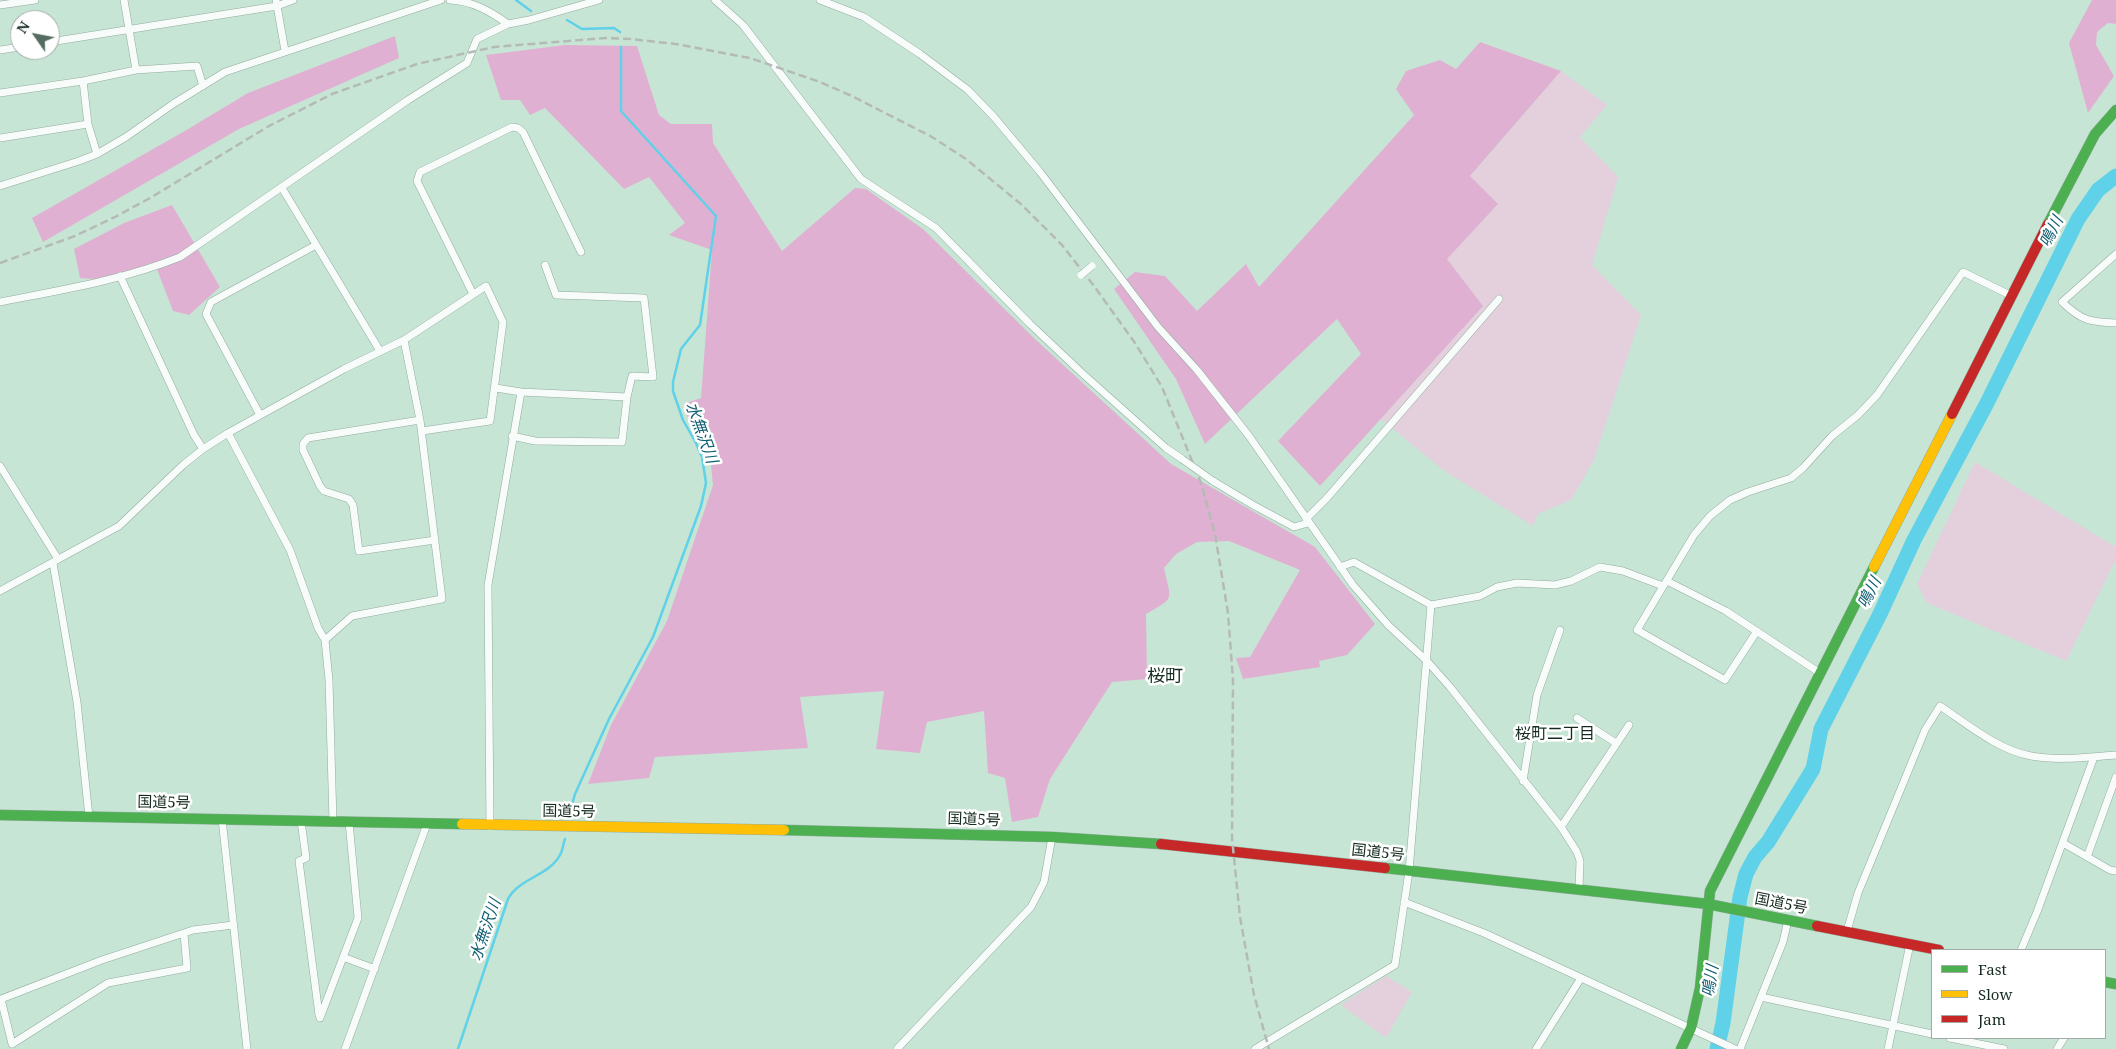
<!DOCTYPE html>
<html>
<head>
<meta charset="utf-8">
<style>
	body { margin:0 }
	#map { position:relative; width:2116px; height:1049px; overflow:hidden; background:#c7e5d4; font-family:"Noto Serif",serif }
	canvas { display:block }
	.legend { position:absolute; left:1931px; top:949px; width:175px; height:90px; box-sizing:border-box; background:#fff; border:1px solid #a2aba6; margin:0; padding:6px 9px; list-style:none; font-size:15px; color:#162c21 }
	.legend li { display:flex; align-items:center; gap:10px; height:25px }
	.legend b { width:25px; border:1px solid #a2aba6 }
	.north { position:absolute; left:10px; top:10px; width:50px; height:50px; box-sizing:border-box; background:#fff; border:1px solid #a2aba6; border-radius:50%; rotate:303deg; font-size:14px; font-weight:700; line-height:20px; text-align:center; color:#162c21 }
	.north::after { content:''; display:block; margin:auto; width:18px; height:22px; background:#546d60; clip-path:polygon(50% 0,100% 100%,50% 72%,0 100%) }
</style>
</head>
<body>
<div id="map">
<canvas width="2116" height="1049"></canvas>
<ul class="legend">
<li><b style="height:6px;background:#4caf50"></b>Fast</li>
<li><b style="height:6px;background:#ffc107"></b>Slow</li>
<li><b style="height:6px;background:#c62828"></b>Jam</li>
</ul>
<div class="north">N</div>
</div>
<script>
const g = document.querySelector('canvas').getContext('2d');
g.lineJoin = 'round';
function fillPath(path, color) { g.fillStyle = color; g.fill(path, 'evenodd'); }
function stroke(path, color, width, dash) { g.strokeStyle = color; g.lineWidth = width; g.lineCap = dash ? 'butt' : 'round'; g.setLineDash(dash || []); g.stroke(path); }
function label(font, color, halo, rows, align = 'center') {
  g.font = font + ' "Noto Serif","Noto Sans JP",serif'; g.lineWidth = 5; g.setLineDash([]); g.textBaseline = 'middle'; g.strokeStyle = halo; g.fillStyle = color; for (const [text, x, y, turn = 0] of rows) {
    g.save(); g.translate(x, y); g.rotate((+turn || 0) * Math.PI / 180); g.textAlign = isNaN(turn) ? turn : align; if (halo) g.strokeText(text, 0, 0); g.fillText(text, 0, 0); g.restore();
  }
}
const green = new Path2D(`
	M1561 71 1607 105 1580 137 1618 177 1592 265 1641 315 1594 460 1571 500 1538 514 1533 526 1443 470 1381 419 1483 306 1447 259 1498 204 1470 177Z
	M1975 462 2116 547V559L2066 661 1927 603 1917 584Z
	M1386 976 1412 992 1386 1038 1341 1005Z`);
const forest = new Path2D(`
	M2092 0H2116V24L2108 23 2097 32 2096 45 2114 76 2088 113 2069 43Z
	M395 36 399 58 239 129 43 242 32 218 183 132 248 93Z
	M1480 42 1561 71 1470 176 1498 204 1447 259 1483 306 1320 486 1278 441 1361 354 1337 319 1205 444 1176 379 1114 289 1135 272 1165 276 1197 311 1246 264 1259 287 1414 115 1396 89 1406 71 1440 60 1456 69Z
	M565 45 637 46 659 115 671 124H712L713 143 782 251 855 188 866 189 923 229 1036 340 1171 464 1315 547 1375 624 1347 655 1319 661 1320 667 1243 679 1236 658 1250 657 1300 570 1229 541 1197 542 1176 554 1164 568C1171 601 1176 597 1146 614L1147 679 1112 682 1050 779 1038 817 1012 822 1005 778 988 773 984 711 927 722 920 753 876 749 884 691 800 697 808 748 655 757 649 778 588 784 611 725 667 621 713 485 710 455 686 414V403L701 398 712 250 669 235 685 223 649 177 624 189 545 108 530 115 520 100H501L486 55Z
	M172 205 220 287 189 315 173 311 155 264 95 279 80 278 74 249 124 223Z`);
const stream = new Path2D(`
	M516 0 531 11
	M567 20 582 29 614 28 620 32
	M569 814 575 794 609 719 653 637 701 506 706 483 702 457 696 443 683 420 673 391V382L681 349 700 325 716 216 621 111V47
	M458 1049 508 899C519 878 549 876 560 855 563 850 563 844 565 839`);
const river = new Path2D(`
	M1717 1049 1723 1023 1740 897 1746 874 1755 857 1768 842 1813 769 1821 729 1880 614 1914 540 1987 403 2078 219 2098 190 2116 176`);
const street = new Path2D(`
	M124 0 136 70
	M276 0 285 51
	M450 0C472 1 490 11 508 24
	M715 0 743 25 861 179 936 228 1030 324 1083 374 1166 448 1182 459
	M820 0 864 17 920 54 968 90 994 117 1040 172 1158 327 1197 370 1249 436 1353 585 1389 626 1427 661 1450 687 1561 827 1577 852 1580 861 1579 889
	M0 5 35 0
	M50 42 277 6 293 0
	M0 50 20 47
	M83 81 88 124 97 154
	M0 93 83 81 136 70 197 66 203 86
	M0 138 88 124
	M0 186 79 161 97 154 126 137 173 104 225 72 441 0
	M282 188 380 351
	M2116 254 2062 302C2082 321 2090 322 2116 323
	M545 265 556 295 644 298 653 377 632 376 627 397
	M120 276 194 435 203 449
	M473 294 417 181 420 172 512 127 518 128 523 132 581 252
	M0 302C61 290 123 280 180 257L408 100 467 63 477 39 508 24 529 20 599 0
	M496 388 521 392 627 397 622 442 535 441 512 436
	M260 415 206 314 211 302 316 245
	M420 420 308 438 303 444V450L320 486 324 491 349 499 353 505 359 551 435 540
	M228 433 290 550 318 628 325 640 329 680 333 822
	M0 466 58 559
	M1213 481 1253 505 1294 527 1308 523
	M1306 519 1327 498 1499 299
	M53 563 77 702 89 817
	M1340 567 1354 562 1431 605 1480 596 1497 587 1517 583 1555 585 1571 581 1600 567 1623 571 1663 586
	M1667 581 1726 611 1820 673
	M0 591 119 526 183 465 203 449 228 433 344 369 404 340 486 286 503 322 490 421 422 431
	M1757 631 1725 680 1637 630 1694 535 1710 516 1730 500 1748 492 1791 478 1803 468 1832 436 1858 415 1877 395 1963 272 2012 296
	M325 640 352 616 442 599 420 420 404 340
	M1577 718 1616 743
	M1523 781 1537 695 1560 630
	M222 819 247 1049
	M301 821 306 858 299 861 319 1015
	M490 826 488 585 521 392
	M1561 827 1629 725
	M2063 843 2110 870 2116 871
	M2087 857 2116 777
	M1404 902 1484 933 1735 1049
	M1847 931 1858 893 1925 730 1940 706C1967 724 1998 750 2031 756 2059 761 2088 757 2116 755
	M184 934 187 968 108 983 12 1044 1 999 102 960 193 930 233 925
	M2021 950 2037 912 2094 757
	M343 957 375 969
	M1761 997 1932 1034
	M320 1018 358 918 349 822
	M1950 1038 2004 1049
	M345 1049 427 824
	M897 1049 1031 907 1044 882 1052 837
	M1255 1049 1395 965 1409 871 1431 605
	M1536 1049 1581 978
	M1740 1049 1783 942 1788 920
	M1888 1049 1910 944
	M2057 1049 2064 1038`);
const fast = new Path2D(`
	M2048 224 2095 134 2116 110
	M0 815 462 824
	M784 830 1052 837 1161 844
	M1385 868 1708 904 1817 926
	M2105 982 2116 984
	M1681 1049 1691 1028 1700 988 1710 891 1874 567`);
const slow = new Path2D(`
	M1874 567 1952 414
	M462 824 784 830`);
const jam = new Path2D(`
	M1952 414 2048 224
	M1161 844 1385 868
	M1817 926 1939 950`);
const rail = new Path2D(`
	M0 263 75 236 115 217 150 198 269 126 332 94 417 64 494 47 605 38 630 39 676 44 750 58 820 82 854 97 932 137 966 159 1022 205 1062 245 1094 286 1135 343 1162 387 1201 483 1215 534 1228 613 1233 680 1232 838 1240 917 1254 995 1269 1049`);
const streetBridge = new Path2D(`
	M1081 275 1092 266
	M1182 459 1213 481`);
const streetNames = [
	["国道5号",164,803,1],
	["国道5号",569,812,1],
	["国道5号",974,820,2],
	["国道5号",1378,853,6],
	["国道5号",1781,904,11]
];
const waterNames = [
	["鳴川",2052,232,-63],
	["水無沢川",701,433,70],
	["鳴川",1870,593,-63],
	["水無沢川",486,930,-71],
	["鳴川",1711,981,-81]
];
const neighbourhoodNames = [
	["桜町二丁目",1555,734]
];
const quarterNames = [
	["桜町",1165,677]
];
fillPath(green, '#e4cfdd');
fillPath(forest, '#e0b0d3');
stroke(stream, '#5fd1e8', 2.5);
stroke(river, '#5fd1e8', 15);
stroke(street, '#93ab9e', 8);
stroke(fast, '#93ab9e', 11);
stroke(slow, '#93ab9e', 11);
stroke(jam, '#93ab9e', 11);
stroke(street, '#f7fbf9', 7);
stroke(fast, '#4caf50', 10);
stroke(slow, '#ffc107', 10);
stroke(jam, '#c62828', 10);
stroke(rail, '#b4bbb7', 2.5, [8, 4]);
stroke(streetBridge, '#93ab9e', 8, []);
stroke(streetBridge, '#f7fbf9', 7);
label('15px', '#162c21', '#fff', streetNames);
label('italic 16px', '#0f5f73', '#fff', waterNames);
label('16px', '#162c21', '#fff', neighbourhoodNames);
label('18px', '#162c21', '#fff', quarterNames);
</script>
</body>
</html>
